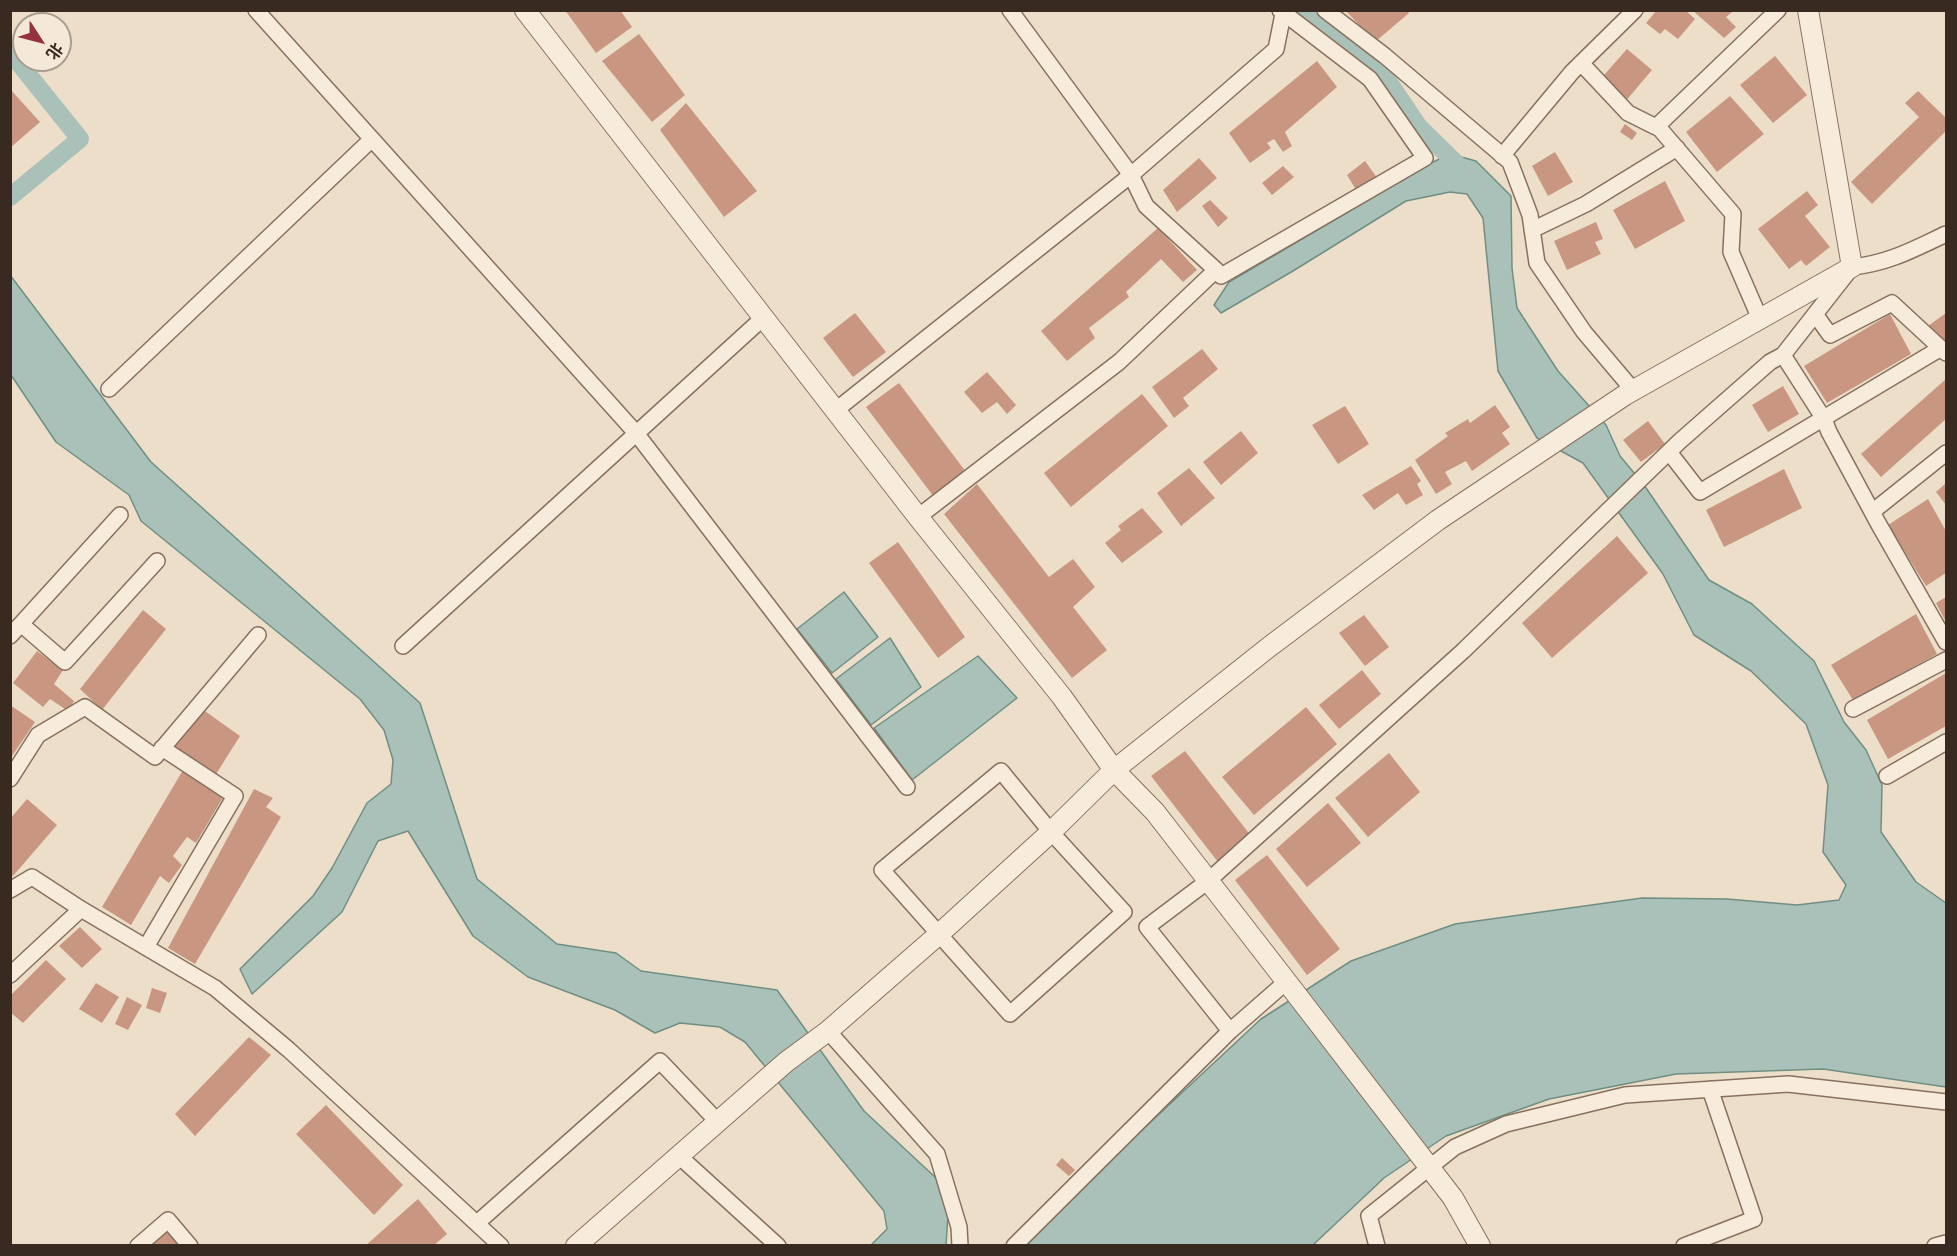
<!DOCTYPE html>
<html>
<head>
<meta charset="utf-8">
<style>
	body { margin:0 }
	#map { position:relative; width:1957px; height:1256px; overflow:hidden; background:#eddec9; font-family:"Source Serif 4","Noto Sans SC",serif }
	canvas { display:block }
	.frame { position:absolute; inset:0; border:12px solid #392a21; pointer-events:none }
	.north { position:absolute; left:12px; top:12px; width:60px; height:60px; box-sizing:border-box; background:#f4e9d8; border:2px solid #a99d8f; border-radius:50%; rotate:126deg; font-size:16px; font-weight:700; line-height:24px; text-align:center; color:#392a21 }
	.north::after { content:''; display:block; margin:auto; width:21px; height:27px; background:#94323d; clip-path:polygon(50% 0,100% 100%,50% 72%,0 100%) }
</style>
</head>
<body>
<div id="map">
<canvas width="1957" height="1256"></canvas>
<div class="frame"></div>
<div class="north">北</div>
</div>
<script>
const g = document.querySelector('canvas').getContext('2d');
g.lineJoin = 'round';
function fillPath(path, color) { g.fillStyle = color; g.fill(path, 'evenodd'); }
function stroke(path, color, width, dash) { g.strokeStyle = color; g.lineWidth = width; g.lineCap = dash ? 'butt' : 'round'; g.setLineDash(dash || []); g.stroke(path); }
const water = new Path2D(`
	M1450 154 1476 161 1511 196 1512 268 1517 308 1558 371 1606 425 1620 456 1644 485 1709 580 1752 604 1814 661 1844 722 1866 750 1882 785 1881 832 1916 882 1946 903V1087L1823 1069 1676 1074 1549 1099 1446 1136 1384 1178 1313 1245 1022 1246 1113 1157 1261 1019 1351 961 1455 924 1642 898 1727 899 1797 905 1839 900 1846 885 1823 852 1828 785 1806 724 1751 671 1694 635 1663 574 1583 463 1537 438 1498 371 1483 218 1467 194 1450 192 1406 201 1293 271 1221 313 1214 305 1229 282 1431 163Z
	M10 275 151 462 420 703 477 879 557 944 616 953 641 971 777 990 864 1111 935 1177 949 1200 946 1245H873L872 1244 887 1229 884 1211 745 1042 720 1027 680 1023 655 1033 615 1010 528 977 473 936 408 831 378 841 342 912 252 994 240 969 313 896 332 868 367 803 391 784 393 760 384 730 360 699 141 521 129 495 56 442 11 375Z
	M844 592 878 637 832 673 797 629Z
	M890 638 921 687 871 725 836 679Z
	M978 656 1017 698 912 780 874 728Z`);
const canal = new Path2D(`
	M1303 10 1382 72 1419 127 1464 171
	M10 52 80 139 10 197`);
const building = new Path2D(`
	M565 10H620L632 27 596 53Z
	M1345 10H1407L1409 13 1375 42Z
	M1657 10H1685L1695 19 1678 39 1665 29 1660 34 1646 23Z
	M1692 10H1730L1732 12 1726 17 1736 27 1724 38Z
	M639 34 685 95 652 122 602 61Z
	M1627 49 1652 70 1624 103 1597 83Z
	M1775 56 1807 95 1773 123 1740 85Z
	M1317 61 1337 87 1285 132 1292 146 1283 152 1274 139 1267 143 1271 148 1250 163 1229 133Z
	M10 89 40 122 10 148Z
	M1918 91 1946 118V131L1872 204 1851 182 1919 117 1905 103Z
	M1730 96 1764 134 1717 172 1686 132Z
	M686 103 757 191 724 217 660 130Z
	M1625 124 1637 133 1632 140 1620 132Z
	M1555 152 1573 182 1548 196 1532 166Z
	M1199 158 1217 178 1177 212 1163 190Z
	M1365 161 1378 179 1358 193 1347 175Z
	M1283 166 1294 177 1272 195 1262 183Z
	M1665 181 1685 221 1635 249 1613 210Z
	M1807 191 1818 205 1805 216 1830 247 1806 266 1801 260 1789 269 1758 229Z
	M1210 200 1228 218 1218 227 1202 206Z
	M1596 222 1603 239 1595 242 1601 254 1567 270 1554 241Z
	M1158 228 1197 270 1183 282 1161 259 1126 292 1129 297 1089 328 1095 338 1067 361 1041 331Z
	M855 313 886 352 853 377 823 338Z
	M1946 313V349L1928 326Z
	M1890 314 1911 354 1827 403 1804 366Z
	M1202 349 1218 369 1183 398 1189 406 1174 418 1152 387Z
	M987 372 1016 405 1007 414 997 402 982 413 964 392Z
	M1946 379V419L1881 477 1861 454Z
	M899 383 966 472 934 497 866 407Z
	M1783 386 1799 414 1768 432 1752 405Z
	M1142 394 1168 426 1071 507 1044 473Z
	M1495 405 1510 427 1502 433 1510 444 1472 471 1466 461 1445 472 1452 484 1436 494 1415 460 1448 436 1445 433 1468 419 1470 423Z
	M1345 406 1369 444 1338 464 1312 425Z
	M1648 421 1665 444 1641 462 1623 440Z
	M1241 431 1258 453 1221 485 1203 462Z
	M1411 466 1421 481 1417 484 1423 495 1406 505 1398 493 1374 510 1362 495Z
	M1189 468 1215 498 1181 526 1157 493Z
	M1784 469 1802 508 1724 547 1706 510Z
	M1946 483V505L1936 492Z
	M977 484 1049 577 1073 559 1095 587 1073 607 1107 650 1072 678 944 514Z
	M1928 499 1946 531V573L1926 586 1888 525Z
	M1142 508 1163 532 1122 563 1105 543 1121 530 1118 526Z
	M1617 536 1648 573 1552 658 1522 623Z
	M898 542 965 637 938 658 869 563Z
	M1946 597V622L1936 603Z
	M143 610 166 629 102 710 80 689Z
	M1916 614 1937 654 1853 700 1831 665Z
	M1364 615 1389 647 1365 666 1339 633Z
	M37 651 63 670 54 684 74 701 68 711 50 699 43 707 13 683Z
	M1362 670 1381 694 1339 729 1319 705Z
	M1946 673V726L1888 759 1867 720Z
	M10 705 35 722 10 759Z
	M1306 707 1337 744 1254 815 1222 777Z
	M202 709 240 736 213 779 172 750Z
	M1185 751 1251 836 1218 862 1151 776Z
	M1389 753 1420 792 1368 837 1335 798Z
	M183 770 225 794 196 843 187 837 173 856 182 865 169 883 160 876 131 925 102 907Z
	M254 789 273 798 266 807 281 817 195 964 168 948Z
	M27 799 57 825 13 876 10 874V819Z
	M1328 803 1361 843 1307 887 1276 849Z
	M1267 855 1340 949 1307 975 1235 880Z
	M80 927 102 949 82 968 59 946Z
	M46 960 66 979 23 1023 10 1012V996Z
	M96 983 119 997 102 1023 79 1009Z
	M152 988 167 993 160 1013 146 1008Z
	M127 997 142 1005 128 1030 115 1024Z
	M249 1037 271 1055 195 1136 175 1114Z
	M326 1105 403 1185 374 1215 296 1134Z
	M1062 1158 1075 1170 1069 1176 1056 1165Z
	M418 1199 447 1234 433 1246H365Z
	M165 1229 180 1246H146Z`);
const minor = new Path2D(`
	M256 10 636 433 907 787
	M1325 10 1385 56 1510 162 1530 215 1537 263 1584 332 1633 390
	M1581 63 1628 113 1660 129 1733 214 1731 252 1760 319
	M1656 127 1778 10
	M1502 156 1572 72 1635 10
	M1532 230 1586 204 1677 148
	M1216 270 1221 276 1425 158 1370 79 1280 10
	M1815 314 1830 335 1892 303 1946 353
	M1783 355 1824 419 1829 432 1878 523 1946 642
	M109 389 372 139
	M836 410 1131 175 1276 49 1283 14 1286 10
	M1669 452 1700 492 1941 348
	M1872 512 1946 453
	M918 517 1119 362 1216 270 1146 206 1131 175 1010 10
	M21 624 65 662 157 561
	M10 636 120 515
	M403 646 763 318
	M1853 709 1946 660
	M1001 771 1051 832 1124 912 1010 1014 882 870Z
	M1887 776 1946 742
	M10 779 38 735 85 707 155 757 258 635
	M10 890 32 877 81 909 215 988 289 1050 501 1246
	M146 947 235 796 162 748
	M10 975 81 909
	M1286 982 1230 1031 1147 927 1208 881 1463 651 1680 441 1770 362 1783 355 1852 267C1889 263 1914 249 1946 234
	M828 1031 937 1154 959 1227 960 1246
	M679 1156 778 1246
	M477 1223 660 1061 718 1122
	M138 1246 168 1220 190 1246
	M1014 1246 1230 1031
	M1377 1246 1369 1216 1455 1147 1506 1124 1625 1095 1788 1084 1946 1102
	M1684 1246 1754 1219 1710 1089
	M1935 1246 1946 1243`);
const tertiary = new Path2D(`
	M525 10 918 517 1062 697 1114 770 1155 812 1293 990 1453 1198 1480 1246
	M576 1246 786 1062 828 1031 938 935 1051 832 1114 770 1269 647 1438 520 1625 395 1852 267 1808 10`);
fillPath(water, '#a9c1b8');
stroke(water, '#708f84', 1.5);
stroke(canal, '#a9c1b8', 18);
fillPath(building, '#c99781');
stroke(minor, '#88705e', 18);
stroke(tertiary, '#88705e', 22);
stroke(minor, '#f7ecdc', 15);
stroke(tertiary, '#f7ecdc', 20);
</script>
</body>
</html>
